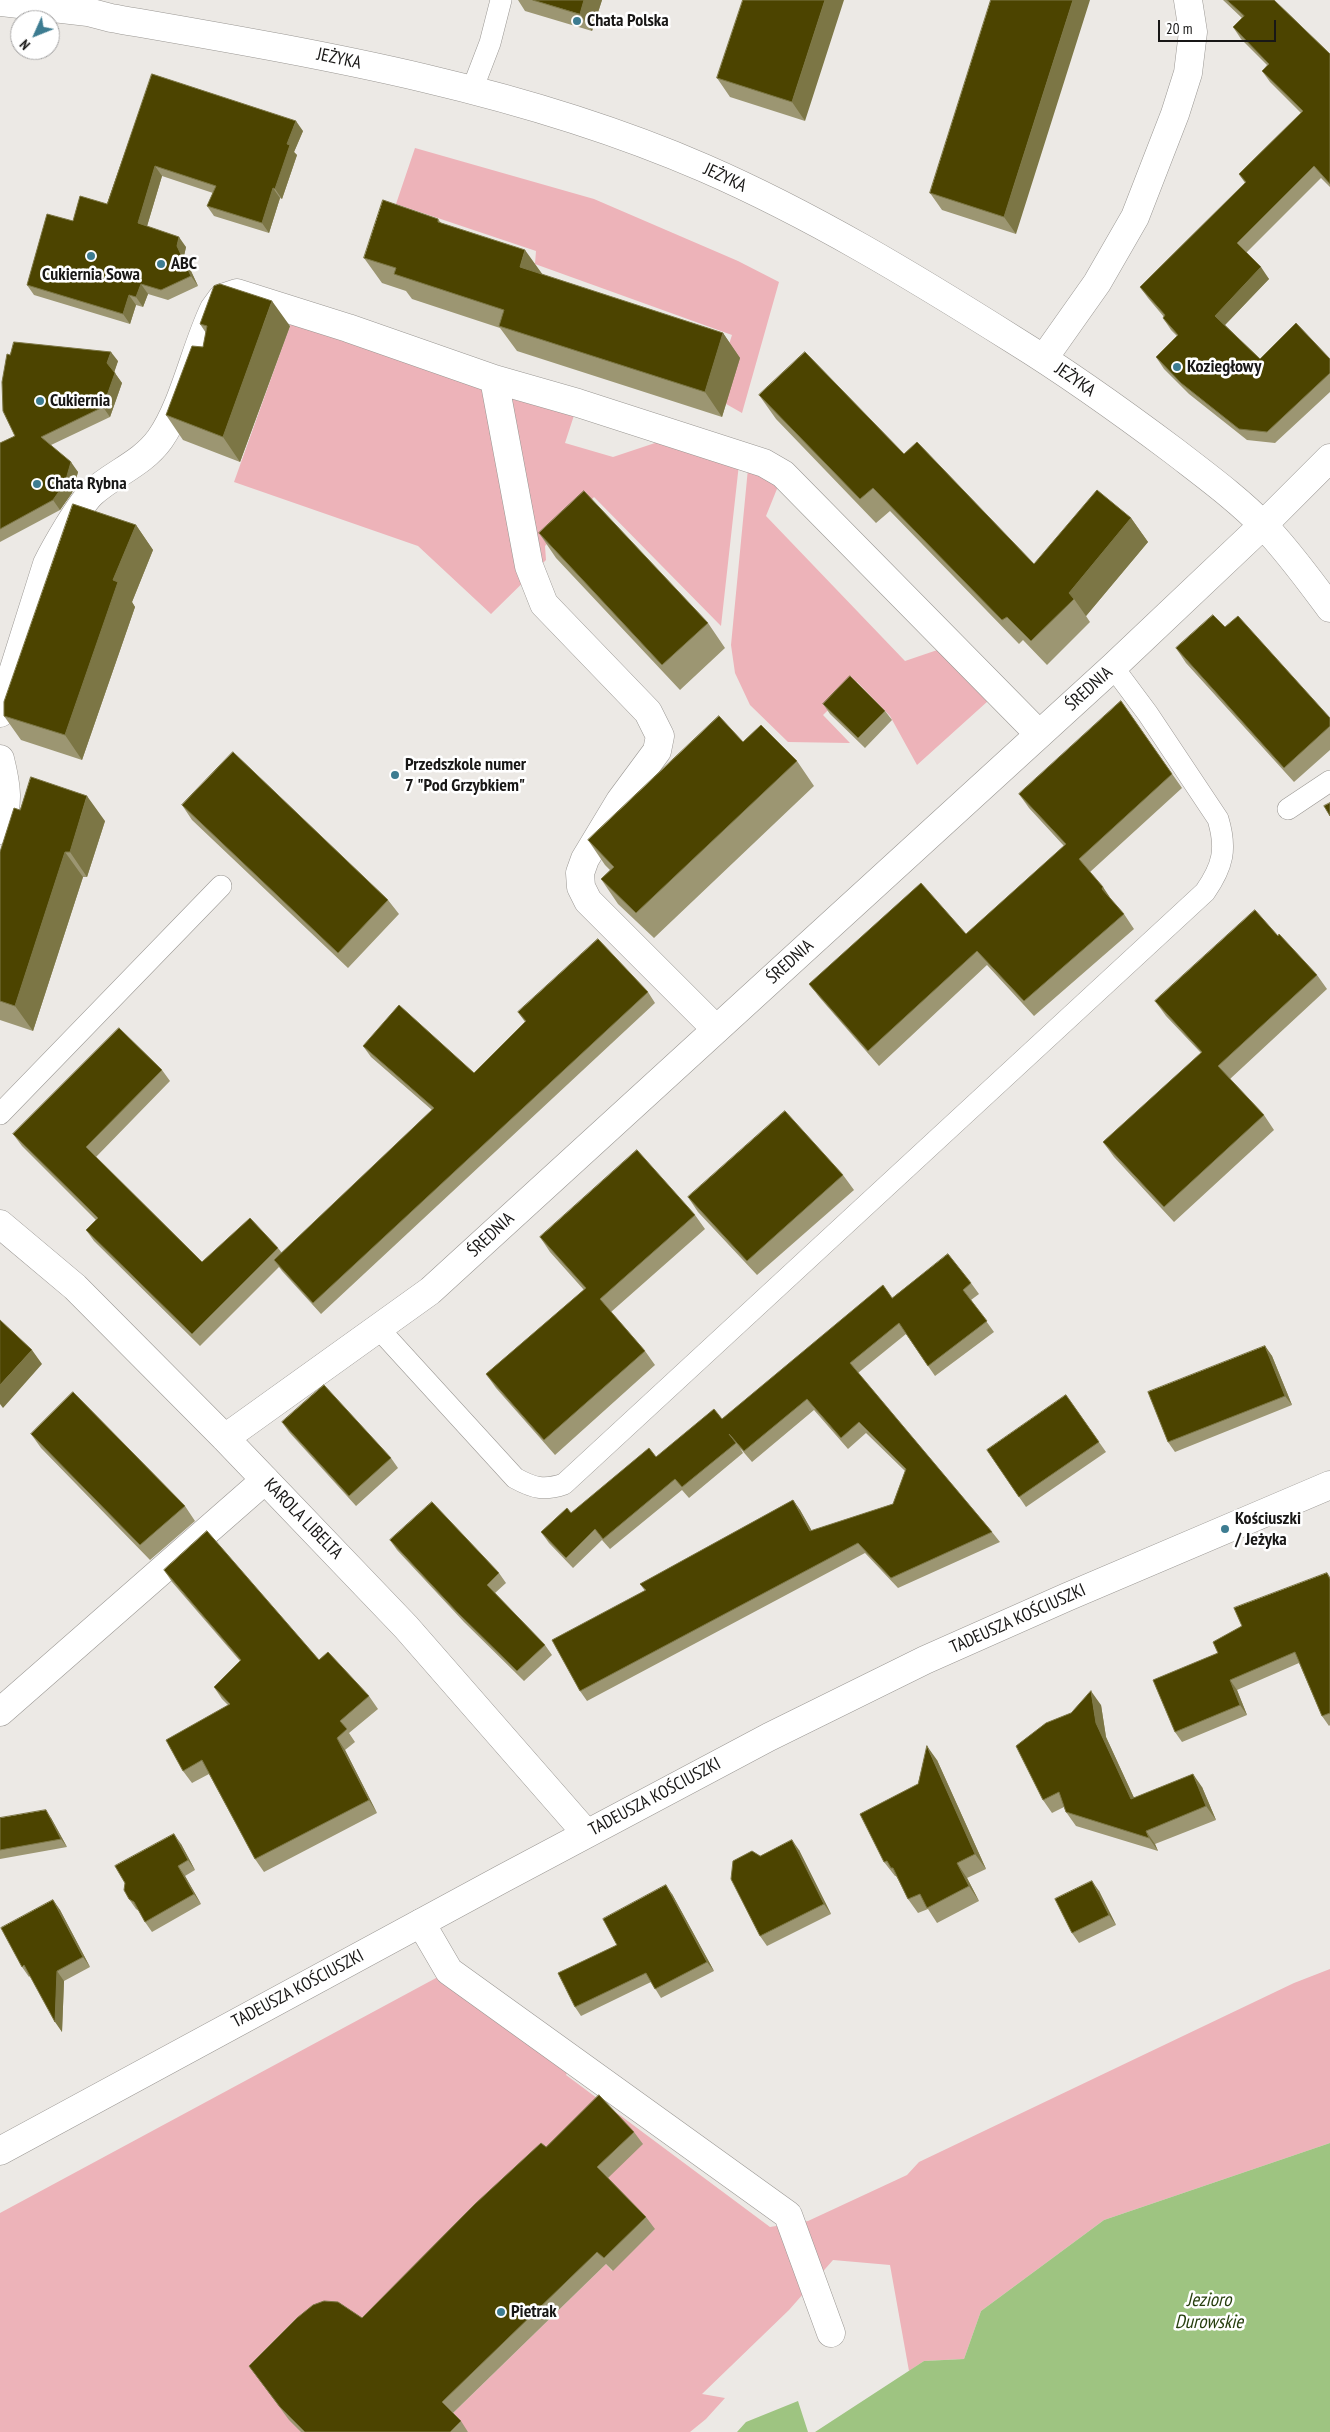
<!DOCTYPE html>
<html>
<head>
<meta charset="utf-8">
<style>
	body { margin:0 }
	#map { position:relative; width:1330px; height:2432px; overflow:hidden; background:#ece9e5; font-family:"PT Sans Narrow",sans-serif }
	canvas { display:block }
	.north { position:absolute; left:10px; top:10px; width:50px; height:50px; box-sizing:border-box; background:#fff; border:1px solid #a3a2a2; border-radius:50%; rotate:226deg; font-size:14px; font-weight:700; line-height:20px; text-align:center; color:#181716 }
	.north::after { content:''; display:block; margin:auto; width:18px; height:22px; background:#3d7c91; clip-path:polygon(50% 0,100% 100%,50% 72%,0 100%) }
	.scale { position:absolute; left:1158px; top:20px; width:118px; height:22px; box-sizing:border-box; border:2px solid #181716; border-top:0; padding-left:6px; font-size:15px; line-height:18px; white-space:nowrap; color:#181716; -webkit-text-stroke:4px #fff; paint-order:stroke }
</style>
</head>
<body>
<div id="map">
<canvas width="1330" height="2432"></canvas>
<div class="north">N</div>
<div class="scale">20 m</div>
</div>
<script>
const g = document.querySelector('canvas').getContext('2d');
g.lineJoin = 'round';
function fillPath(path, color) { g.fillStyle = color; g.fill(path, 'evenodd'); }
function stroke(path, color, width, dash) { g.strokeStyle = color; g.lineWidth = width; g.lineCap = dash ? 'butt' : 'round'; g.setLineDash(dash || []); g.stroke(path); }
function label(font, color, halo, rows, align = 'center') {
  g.font = font + ' "PT Sans Narrow",sans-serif'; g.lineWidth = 5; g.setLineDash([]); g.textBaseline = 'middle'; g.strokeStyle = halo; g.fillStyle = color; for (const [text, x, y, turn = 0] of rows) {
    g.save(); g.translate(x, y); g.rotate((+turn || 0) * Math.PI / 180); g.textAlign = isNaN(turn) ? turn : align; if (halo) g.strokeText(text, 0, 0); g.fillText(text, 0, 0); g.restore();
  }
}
const green = new Path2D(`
	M415 148 594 199 738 261 779 282 742 413 712 396 732 335 535 264 536 251 396 204Z
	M292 320 578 403 565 443 613 457 679 435 740 455 721 626 594 497 545 546 546 560 491 614 418 546 234 482Z
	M749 458 783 474 766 516 905 661 952 645 998 692 917 765 890 716 857 682 823 715 850 743 788 742 750 705 735 673 731 645Z
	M1330 1969V2143L1104 2220 981 2311 964 2359 924 2361 909 2371 890 2265 833 2260 789 2310 702 2394 725 2398 706 2419 690 2432H468L451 2415 606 2264 612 2271 655 2229 301 2432H0V2213L449 1971 573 2060 566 2075 770 2227 808 2221 907 2175 919 2162 1294 1983Z`);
const water = new Path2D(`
	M1330 2143V2432H815L924 2361 964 2359 981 2311 1104 2220Z
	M798 2401 808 2432H737L746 2422Z`);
const lane = new Path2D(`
	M472 90 490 43 501 0
	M1288 809 1330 781
	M0 1114 221 886
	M379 1329 515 1478C533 1488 544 1491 564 1484L1205 892C1223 866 1227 849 1218 819L1148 714 1113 667`);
const street = new Path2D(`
	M1044 358 1097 283 1135 217 1175 114 1188 73 1193 32 1188 0
	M494 379 529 566 544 604 648 712 660 736 657 751 620 801 585 859 580 873 581 887 588 901 716 1029
	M1263 525 1330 458
	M0 713 47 564C55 548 80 504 92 493 114 473 142 464 160 439 184 405 195 348 214 309L222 298 237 293 348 328 494 379 578 403 764 463 783 474 1039 734
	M0 759C7 787 9 802 0 830
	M0 1712 265 1480
	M421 1923 449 1971 788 2215 831 2333`);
const secondary = new Path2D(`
	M0 2 88 12 111 18C312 53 515 86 704 168 812 215 914 277 1014 340 1069 374 1122 412 1174 451 1205 475 1238 499 1265 527 1289 552 1309 580 1330 608
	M0 1224 75 1287 225 1438 406 1627 586 1833
	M225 1438 430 1291 1113 667 1263 525
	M0 2151 502 1879 769 1737 925 1660 1067 1597 1330 1485`);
const wall = new Path2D(`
	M518 0H602L592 31 525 11Z
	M743 0 805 121 730 97 717 78Z
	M991 0 1016 234 942 210 930 193Z
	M1223 0H1274L1330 54V187L1321 178 1246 253 1269 279 1225 325 1260 359H1330V392L1275 443 1247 440 1189 394 1164 369 1156 357 1177 336 1171 330 1163 318 1164 317 1148 298 1140 287 1245 183 1239 174 1301 113 1270 82 1262 71 1267 65 1241 39 1233 27 1242 18Z
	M152 74 303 131 294 152 297 155 282 199 280 198 269 233 214 216 207 206 213 193 162 176 147 226 186 247 184 256 198 286 168 300 148 294 143 307 136 305 130 324 34 295 27 285 73 221 107 204Z
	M438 219 441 223 542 275 723 333 740 358 722 417 517 351 500 328 412 299 406 291 382 283 364 258Z
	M200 324 290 326 240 462 183 440 166 415 203 347 206 333Z
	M10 355 118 361 114 372 122 383 110 417 51 445 78 472 72 493 60 510 0 542V443L15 436Z
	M759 395 904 454 1034 564 1131 518 1148 542 1086 616 1090 622 1047 665 1023 640 1019 644 890 511 876 523 776 419Z
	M136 525 153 550 132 602 135 607 82 760 21 740 4 716Z
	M539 533 708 623 725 648 680 690 556 558Z
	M1225 627 1330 718V750L1294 782 1186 663 1176 648Z
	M1121 701 1182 788 1090 872 1113 902 1124 914 1134 929 1034 1016 987 965 879 1066 820 998 809 984 966 934 1064 846 1029 808 1019 794Z
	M823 704 885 711 892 720 865 748 830 714Z
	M743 742 797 761 814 786 654 938 618 904 601 879 610 870 605 865 588 840Z
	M182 805 388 900 399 914 348 968 192 820Z
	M20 810 105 821 87 877H83L33 1031 0 1020V852Z
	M1278 936 1317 975 1327 989 1230 1079 1264 1115 1274 1130 1174 1222 1114 1157 1103 1142 1201 1053 1166 1016 1155 1001Z
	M648 992 655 1003 321 1314 282 1271 279 1267 200 1346 94 1241 86 1230 96 1220 22 1146 13 1134 162 1070 170 1081 96 1157 202 1262 278 1248 282 1253 432 1110 371 1057 363 1046 474 1073 525 1022 518 1012Z
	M843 1175 854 1190 757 1275 698 1212 688 1197Z
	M695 1215 705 1229 611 1312 645 1351 655 1365 555 1455 496 1388 486 1374 584 1290 550 1252 540 1237Z
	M971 1283 979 1294 971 1300 994 1332 935 1376 906 1334 858 1373 992 1532 1000 1542 898 1588 865 1553 587 1701 580 1691 645 1591 640 1584 793 1500 800 1510 812 1531 893 1504 905 1471 866 1433 848 1449 814 1410 752 1462 740 1448 743 1453 689 1498 682 1490 610 1549 602 1540 573 1568 549 1543 541 1532 656 1457 722 1419 892 1298Z
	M1265 1346 1272 1356 1292 1405 1175 1452 1168 1442Z
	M1066 1395 1106 1452 1026 1507 987 1450Z
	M282 1422 391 1458 398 1468 356 1506 289 1432Z
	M31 1434 185 1506 195 1521 150 1560 41 1448Z
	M390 1540 499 1573 506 1583 495 1593 545 1645 552 1655 524 1681 464 1622 397 1550Z
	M164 1570 319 1660 369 1696 378 1709 349 1733 355 1742 345 1750 377 1813 264 1872 255 1859 209 1774 192 1783 183 1771 228 1705 222 1699 214 1687 240 1661 172 1582Z
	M1327 1573 1330 1577V1725L1329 1726 1322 1716 1299 1663 1237 1690 1247 1715 1182 1742 1175 1732 1218 1653Z
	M1101 1705 1106 1737 1134 1798 1202 1787 1216 1820 1155 1844 1158 1851 1076 1826 1066 1812 1064 1807 1052 1813 1043 1800Z
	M937 1760 986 1869 967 1878 979 1901 937 1923 928 1909 918 1913 908 1899 899 1881 896 1876H895L884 1862 918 1784Z
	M0 1818H51L67 1847 0 1859Z
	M181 1844 195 1870 185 1876 201 1904 152 1932 145 1922 139 1911 136 1909 129 1899Z
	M799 1850 831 1914 767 1946 760 1936V1856Z
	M1099 1891 1116 1925 1079 1943 1072 1933Z
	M672 1894 714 1971 661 1998 651 1982 581 2016 575 2007 617 1945Z
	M53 1900 60 1910 90 1967 64 1981 62 2032 30 1976 29 1977 22 1967Z
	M634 2132 643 2144 608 2178 646 2217 655 2229 613 2271 606 2264 453 2413 461 2421 468 2432H301L289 2420 249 2366 362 2318 546 2147Z`);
const shadedWall = new Path2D(`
	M584 0H602L592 31 580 14Z
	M825 0H844L805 121 792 102Z
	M1073 0H1090L1016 234 1004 217Z
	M296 121 303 131 294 152 297 155 282 199 275 189 287 144Z
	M155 166 162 176 145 233 138 223Z
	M273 188 280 198 269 233 262 223Z
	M179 237 186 247 184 256 198 286 191 276 177 246Z
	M525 250 543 275 520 267Z
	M1261 267 1269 279 1223 327 1215 316Z
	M141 284 148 294 143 307 136 297Z
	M129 295 136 305 130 324 123 314Z
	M272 301 290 326 240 462 223 437Z
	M723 333 740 358 722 417 705 392Z
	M111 352 118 361 114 373 107 363Z
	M115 373 122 383 110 417 103 407Z
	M71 462 78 472 72 493 60 510 53 500Z
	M1131 518 1148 542 1086 616 1074 599 1069 593Z
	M136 525 153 550 132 602 135 607 82 760 65 735 113 580Z
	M87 796 105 821 87 877 70 852Z
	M65 852 83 877 33 1031 15 1006Z
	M1103 887 1113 902 1102 889Z
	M1265 1346 1272 1356 1292 1405 1285 1396Z
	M32 1350 42 1364 3 1408 0 1404V1385Z
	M793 1500 800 1510 818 1542 810 1531Z
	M1230 1680 1237 1690 1247 1715 1240 1705Z
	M1091 1691 1101 1705 1106 1737 1141 1813 1131 1799 1096 1723Z
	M337 1738 345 1750 377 1813 369 1800Z
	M927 1746 937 1760 986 1869 975 1854Z
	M1193 1774 1202 1787 1216 1820 1206 1806Z
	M46 1810 51 1818 67 1847 61 1839Z
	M1146 1831 1155 1844 1158 1851 1149 1838Z
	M174 1834 181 1844 195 1870 188 1860Z
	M792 1840 799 1850 831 1914 824 1904Z
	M957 1863 967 1878 979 1901 969 1886Z
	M178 1866 185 1876 201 1904 194 1894Z
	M1092 1881 1099 1891 1116 1925 1109 1915Z
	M666 1885 672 1894 714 1971 707 1962Z
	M53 1900 60 1910 90 1967 83 1957Z
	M57 1971 64 1981 62 2032 55 2022Z`);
const building = new Path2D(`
	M533 0H584L580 14Z
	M743 0H825L792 102 717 78Z
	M991 0H1073L1004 217 930 193Z
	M1227 0H1274L1330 54V184L1314 166 1237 243 1261 267 1215 316 1260 359 1296 323 1330 359V373L1267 432 1239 429 1181 383 1156 357 1178 335 1163 318 1165 315 1140 287 1246 182 1239 174 1303 111 1262 71 1269 64 1233 27 1244 16Z
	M152 74 296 121 287 144 290 145 275 189 273 188 262 223 207 206 216 186 155 166 138 223 179 237 177 246 191 276 161 290 141 284 136 297 129 295 123 314 27 285 47 214 73 221 80 196 107 204Z
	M383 200 438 219V222L525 250 520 267 723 333 705 392 499 326 504 310 394 274 396 268 364 258Z
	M220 284 272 301 223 437 166 415 192 346 203 347 207 326 200 324 214 286Z
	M14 342 111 352 107 363 115 373 103 407 41 437 71 462 65 483 53 500 0 529V443L15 436 3 411 2 382 7 354 10 355Z
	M805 352 904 454 917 442 1034 564 1097 490 1131 518 1069 593 1074 599 1031 641 1007 617 1002 620 873 488 860 499 759 395Z
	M584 491 708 623 662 665 539 533Z
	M73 504 136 525 113 580 118 582 65 735 4 716V702Z
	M1213 615 1225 627 1238 616 1330 718V726L1284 768 1176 648Z
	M850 676 885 711 858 738 823 704Z
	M1121 701 1172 774 1079 859 1103 887 1102 889 1124 914 1024 1001 977 951 868 1051 809 984 921 883 966 934 1066 844 1019 794Z
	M719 716 743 742 761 725 797 761 636 913 601 879 614 867 588 840Z
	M233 752 388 900 338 953 182 805Z
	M31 777 87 796 70 852H65L15 1006 0 1001V852L14 808 20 810Z
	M1330 803V816L1324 806Z
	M1255 910 1278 936 1279 934 1317 975 1218 1066 1264 1115 1164 1207 1103 1142 1202 1052 1155 1001Z
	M598 939 648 992 313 1303 274 1260 434 1108 363 1046 399 1005 474 1073 526 1021 518 1012Z
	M119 1028 162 1070 86 1147 202 1262 250 1218 278 1248 192 1334 86 1230 98 1218 13 1134Z
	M785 1111 843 1175 747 1261 688 1197Z
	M637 1150 695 1215 600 1299 645 1351 544 1440 486 1374 586 1288 540 1237Z
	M948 1254 971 1283 963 1290 987 1321 928 1366 899 1323 850 1363 992 1532 891 1578 858 1543 580 1691 552 1640 646 1590 640 1584 793 1500 810 1531 893 1504 906 1469 859 1422 841 1438 807 1399 744 1451 729 1434 736 1443 682 1487 675 1479 603 1539 595 1529 566 1558 541 1532 567 1508 571 1513 649 1448 656 1457 714 1409 722 1419 883 1285 892 1298Z
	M0 1320 32 1350 0 1385Z
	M1265 1346 1285 1396 1168 1442 1148 1392Z
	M324 1385 391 1458 349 1496 282 1422Z
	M73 1392 185 1506 140 1545 31 1434Z
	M1066 1395 1099 1442 1019 1497 987 1450Z
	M432 1502 499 1573 487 1585 545 1645 517 1671 457 1612 390 1540Z
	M207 1531 319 1660 328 1652 369 1696 340 1721 347 1729 337 1738 369 1800 255 1859 202 1760 183 1771 166 1740 230 1704 214 1687 241 1660 164 1570Z
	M1327 1573 1330 1579V1713L1322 1716 1295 1652 1230 1680 1240 1705 1175 1732 1153 1680 1218 1653 1213 1642 1242 1626 1234 1608Z
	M1091 1691 1096 1723 1131 1799 1193 1774 1206 1806 1146 1831 1149 1838 1066 1812 1059 1792 1043 1800 1016 1746 1046 1723 1071 1713Z
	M927 1746 975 1854 957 1863 969 1886 927 1908 920 1894 908 1899 893 1868H891L887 1861 884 1862 860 1814 918 1784Z
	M46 1810 61 1839 0 1850V1818Z
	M174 1834 188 1860 178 1866 194 1894 145 1922 134 1902 129 1899 124 1890 125 1883 115 1866Z
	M792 1840 824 1904 760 1936 731 1879 733 1861 752 1851 760 1856Z
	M1092 1881 1109 1915 1072 1933 1055 1899Z
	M666 1885 707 1962 655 1989 646 1973 575 2007 558 1973 617 1945 603 1919Z
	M53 1900 83 1957 57 1971 55 2022 24 1965 22 1967 1 1928Z
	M599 2095 634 2132 597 2167 646 2217 604 2258 597 2252 442 2402 461 2421 450 2432H305L280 2407 249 2366 297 2318 313 2305 324 2301 338 2302 362 2318 475 2204 541 2143 546 2147Z`);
const markers = [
	[577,21,5,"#3d7c91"],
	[91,256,5,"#3d7c91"],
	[161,264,5,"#3d7c91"],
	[1177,367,5,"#3d7c91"],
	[40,401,5,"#3d7c91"],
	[37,484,5,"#3d7c91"],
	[395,775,5,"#3d7c91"],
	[1225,1529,5,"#3d7c91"],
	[501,2312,5,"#3d7c91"]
];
const poiNames = [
	["Chata Polska",587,21],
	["ABC",171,264],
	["Cukiernia Sowa",91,275,"center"],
	["Koziegłowy",1187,367],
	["Cukiernia",50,401],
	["Chata Rybna",47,484],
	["Przedszkole numer",405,765],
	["7 \"Pod Grzybkiem\"",405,786],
	["Kościuszki",1235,1519],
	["/ Jeżyka",1235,1540],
	["Pietrak",511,2312]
];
const streetNames = [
	["JEŻYKA",339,59,12],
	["JEŻYKA",725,178,25],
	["JEŻYKA",1075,380,35],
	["ŚREDNIA",1089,689,-42],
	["ŚREDNIA",790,962,-42],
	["ŚREDNIA",491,1235,-43],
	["KAROLA LIBELTA",303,1519,46],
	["TADEUSZA KOŚCIUSZKI",1018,1619,-24],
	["TADEUSZA KOŚCIUSZKI",655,1797,-28],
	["TADEUSZA KOŚCIUSZKI",298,1989,-28]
];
const waterNames = [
	["Jezioro",1209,2301],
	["Durowskie",1209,2323]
];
fillPath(green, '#edb3b9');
fillPath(water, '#9ec481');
stroke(lane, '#9a9793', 22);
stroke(street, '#9a9793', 29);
stroke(secondary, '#9a9793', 29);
stroke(lane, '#fff', 21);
stroke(street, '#fff', 28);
stroke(secondary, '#fff', 28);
fillPath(wall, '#9c9672');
fillPath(shadedWall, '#7c7645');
fillPath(building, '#4c4400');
stroke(building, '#7c7645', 1);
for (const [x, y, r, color] of markers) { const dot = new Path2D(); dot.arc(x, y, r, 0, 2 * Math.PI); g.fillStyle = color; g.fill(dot); stroke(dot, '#fff', 2); }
label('bold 18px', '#181716', '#fff', poiNames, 'left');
label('18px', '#181716', '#fff', streetNames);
label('italic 19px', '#273f0f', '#fff', waterNames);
</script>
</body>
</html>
